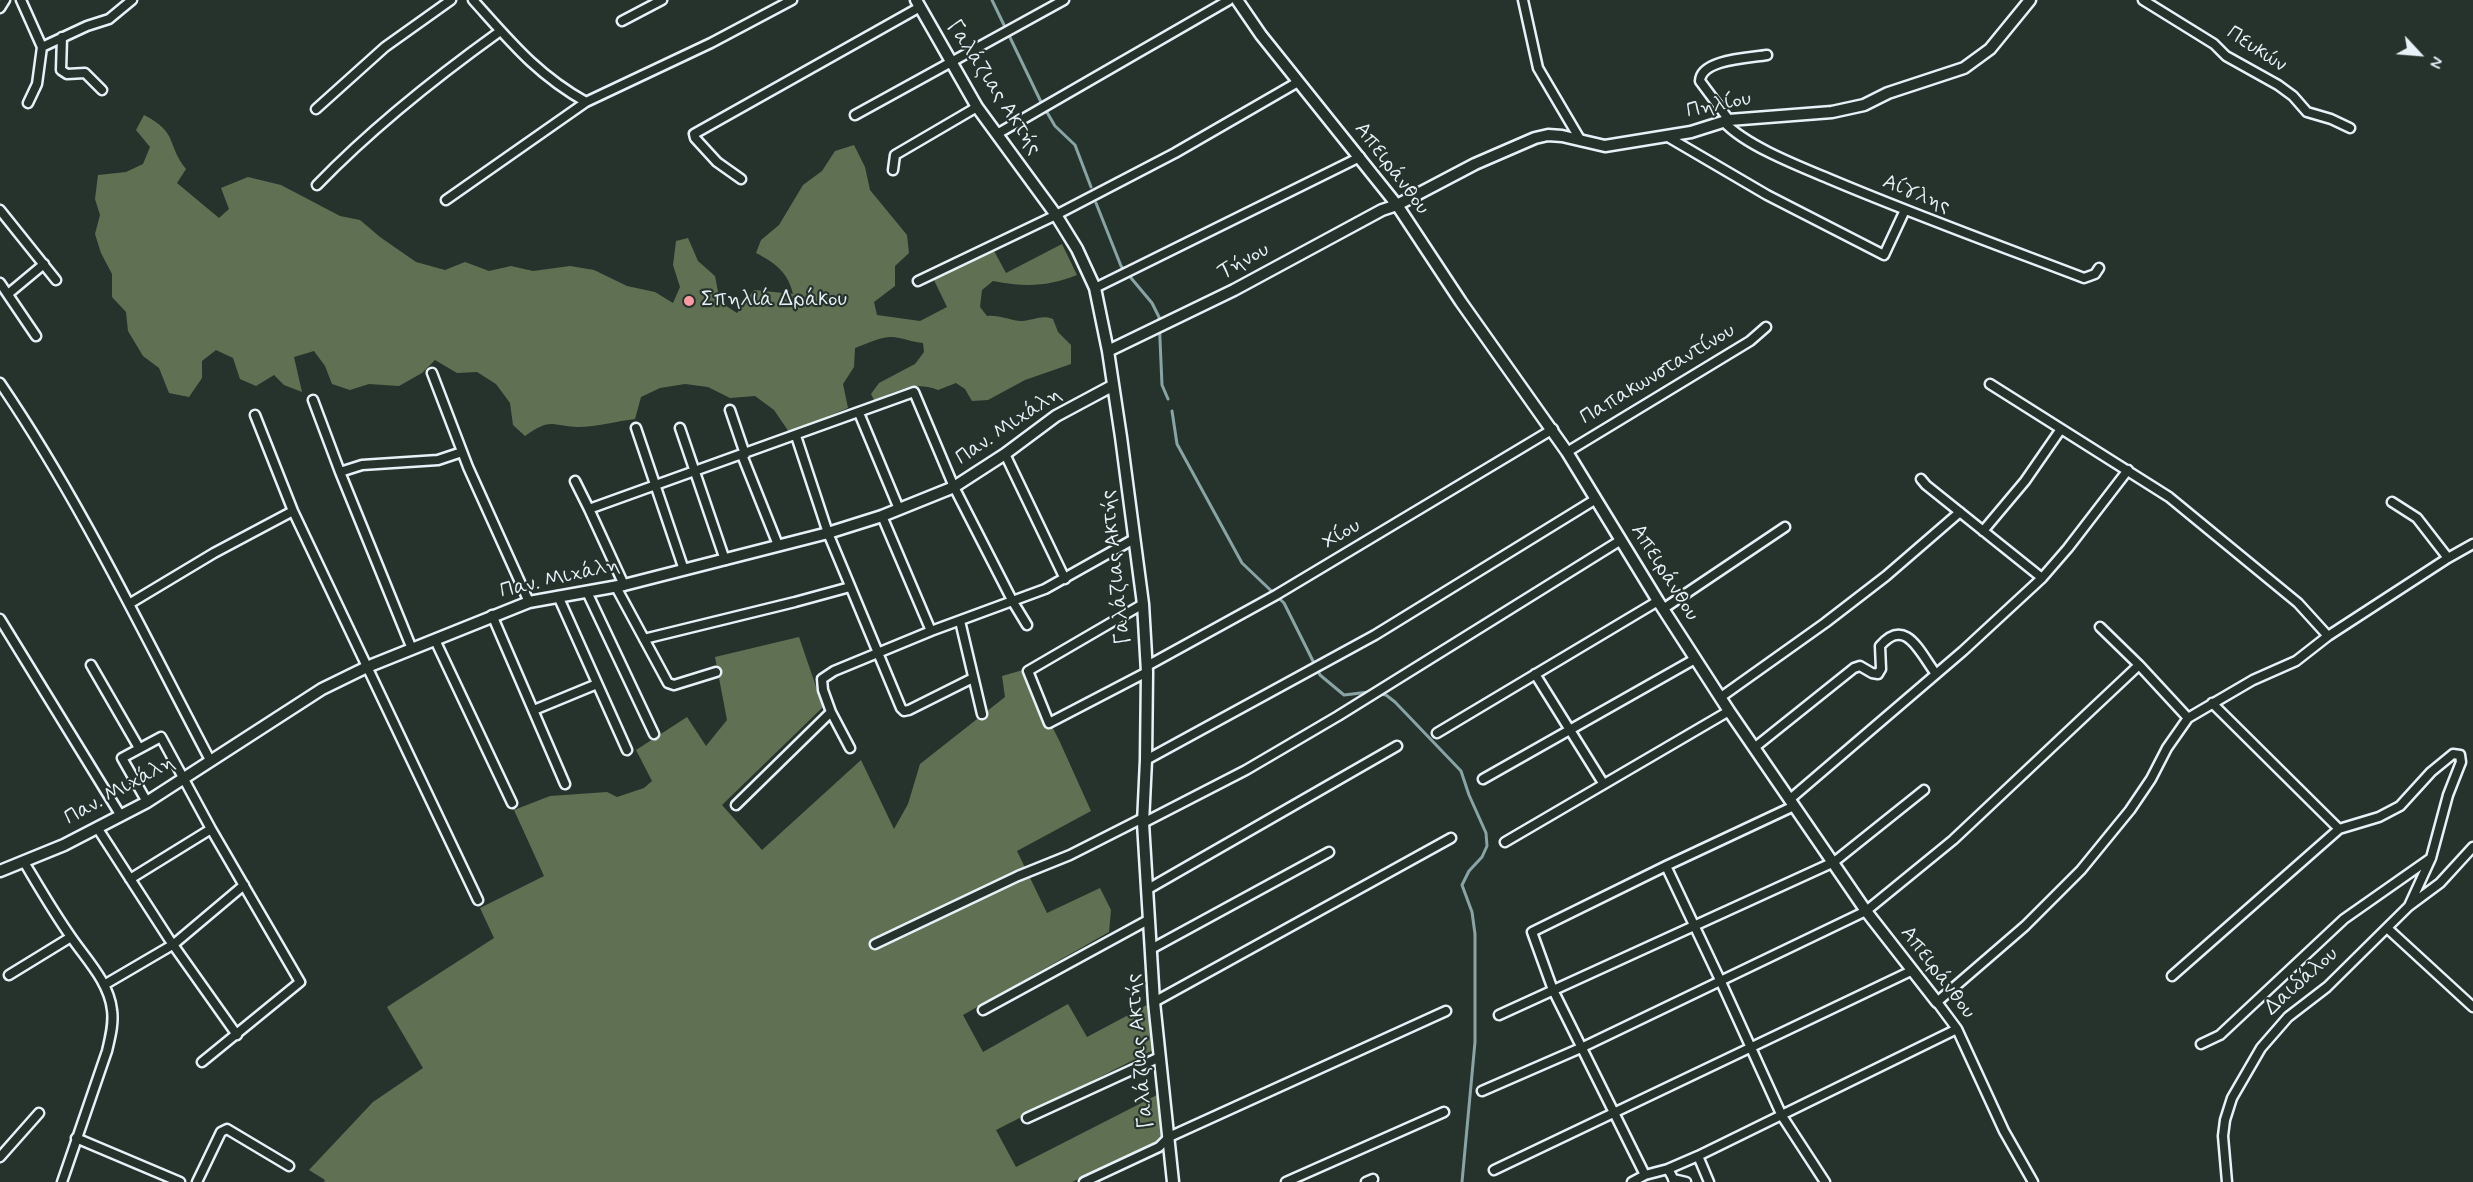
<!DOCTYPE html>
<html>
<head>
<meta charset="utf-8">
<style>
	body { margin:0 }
	#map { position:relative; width:2473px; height:1182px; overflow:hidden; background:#26332d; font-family:Mynerve,sans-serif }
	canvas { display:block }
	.north { position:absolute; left:2389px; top:24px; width:60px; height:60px; -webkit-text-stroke:4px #26332d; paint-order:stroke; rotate:116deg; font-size:16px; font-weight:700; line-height:24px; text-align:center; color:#e8f1f8 }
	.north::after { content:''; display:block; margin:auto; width:21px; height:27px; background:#e8f1f8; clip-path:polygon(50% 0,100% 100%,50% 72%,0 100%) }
</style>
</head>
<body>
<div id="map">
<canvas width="2473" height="1182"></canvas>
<div class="north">N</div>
</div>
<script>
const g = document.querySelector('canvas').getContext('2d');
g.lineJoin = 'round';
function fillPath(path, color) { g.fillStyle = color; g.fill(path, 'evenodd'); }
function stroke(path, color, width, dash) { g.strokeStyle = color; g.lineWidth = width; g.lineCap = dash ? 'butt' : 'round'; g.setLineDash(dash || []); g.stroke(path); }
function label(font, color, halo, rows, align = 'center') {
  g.font = font + ' Mynerve,sans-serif'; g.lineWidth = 4.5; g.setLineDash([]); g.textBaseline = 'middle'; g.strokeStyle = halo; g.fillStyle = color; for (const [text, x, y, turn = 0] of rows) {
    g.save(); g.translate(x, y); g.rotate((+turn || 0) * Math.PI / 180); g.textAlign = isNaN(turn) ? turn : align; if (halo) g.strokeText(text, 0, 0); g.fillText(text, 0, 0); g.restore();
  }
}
const green = new Path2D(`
	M144 115C179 133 166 144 186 169L177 183 219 218 229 209 221 188 248 177 281 185 340 216 360 220 380 237 416 262 445 270 465 262 489 271 511 266 533 271 570 266 594 270 627 286 655 292 673 303 680 287 673 265 676 241 688 238 698 261 715 276 720 302 737 313 754 290 793 294C788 272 775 263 756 253L761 240 779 225 803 185 822 171 835 151 854 145 865 167 870 190 907 235 909 253 895 266V286L874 302 877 315 920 321 947 307 933 278 993 249 1006 273 1062 244 1077 275C1046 287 1026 287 993 281L982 290 980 307 987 316C1000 315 1008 320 1020 321 1032 321 1042 314 1053 319L1058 332 1071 345V364L1025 380 988 400 972 401 965 389 956 383 938 390C915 380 896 392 874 400L871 394 879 383 915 364 924 352 923 343C912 342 903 338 893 337 881 336 866 344 855 348L854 367 843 384 848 408 789 432 774 410 755 396 730 398 708 387 685 384 660 388 641 397 635 419C617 421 597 427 578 427 550 426 552 417 525 436L513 425 510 403 496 384 477 372 457 373 435 360 422 373 399 386 369 384 350 390 332 384 325 366 314 351 294 357 302 392 284 385 274 375 256 386 240 379 233 358 216 350 202 361V378L189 397 169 393 159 368 143 356 128 331 126 312 112 297V274L101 253 95 234 100 215 95 199 98 175 126 172 143 164 150 147 136 130Z
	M799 637 823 707 722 805 762 850 861 760 894 829 908 804 920 764 1005 697 1002 676 1023 670 1059 740 1091 811 1017 851 1047 913 1100 888 1111 910 1109 932 963 1015 983 1052 1068 1004 1087 1037 1147 1005 1153 1050 996 1130 1016 1167 1159 1094 1161 1136 1154 1144 1072 1182H324L325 1180 309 1170 373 1102 423 1068 387 1007 494 938 480 908 544 876 514 810 550 796 607 792 617 797 644 788 652 781 636 750 687 717 706 746 727 720 715 657Z`);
const stream = new Path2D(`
	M992 0 1041 102 1055 126 1075 145 1091 187
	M1096 203 1121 266 1152 303 1159 317 1162 385 1168 399
	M1172 411 1177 444 1242 563 1284 603 1320 675 1344 695 1369 692
	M1379 694 1386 695 1395 702 1461 771 1469 795 1486 833 1487 846 1482 857 1469 871 1462 885 1472 912 1475 934V1042L1462 1182`);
const minor = new Path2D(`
	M21 0 42 47
	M473 0C510 41 536 74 586 102L711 43 792 0
	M1523 0 1538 68 1581 141
	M2143 0 2214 44 2226 56 2278 85 2293 96 2307 112 2331 119 2350 128
	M0 8 5 0
	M622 21 662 0
	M62 37 61 70 67 74 85 73 102 90
	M28 103 37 84 42 47 87 26 109 19 132 0
	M316 109 385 47 451 0
	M855 115 1064 0
	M1729 120 1700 81C1701 59 1750 58 1767 55
	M1724 122C1746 146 1801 167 1832 180 1915 215 2000 246 2084 278L2095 274 2099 268
	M997 134 1229 0
	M1668 137 1767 195 1884 255 1905 210
	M893 170 895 155 977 107
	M741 179 717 162 695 138 694 134 920 7
	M317 185C372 128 435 78 499 32
	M446 200 586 102
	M0 210 56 280
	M918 281 1056 215 1175 153 1298 82
	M0 283 36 336
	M1095 288 1360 157
	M8 294 44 264
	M432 373 468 467 529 602
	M0 383C81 502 143 633 210 760
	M1990 384 2169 497 2298 603 2328 636
	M313 400 340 472 412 649
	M730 410 745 454
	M859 413 899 509
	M255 415 293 511 478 900
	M636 428 684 570
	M680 428 725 560
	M796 436 828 533 901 708 904 711 909 710 973 678
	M1567 452 1750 341 1766 327
	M1005 454 1065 579
	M742 455 778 545
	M340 472 362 465 438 460 462 452
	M1921 479 1926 485 2042 578
	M575 481 589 509
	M2392 502 2417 518 2448 558
	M882 516 931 631
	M1983 531 2025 481 2061 429
	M624 585 589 509 914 392 954 487 1013 602 1027 625
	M616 587 668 683 674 685 716 672
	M587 592 654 734
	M558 596 627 750
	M129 604 214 553 293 511
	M1143 604 1028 671 1049 723 1147 672
	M1663 609 1785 527
	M492 615 565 784
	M0 619 121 816
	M960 621 982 714
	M2100 627 2139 665 2188 718
	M644 639 795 602 850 587
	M435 640 512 803
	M91 665 139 748
	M1147 666 1276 595 1553 429
	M1535 674 1603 783
	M1721 697 1825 623 1886 576 1960 512
	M2212 703 2339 829
	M534 710 597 684
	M831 712 850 748
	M1437 733 1658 601
	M1754 748 1854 668 1860 666 1872 673 1878 674 1881 669 1880 646C1906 616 1920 653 1936 674
	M1146 760 1375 635 1596 499
	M1483 779 1695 659
	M1789 800 1963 651 2042 578 2068 548 2128 470
	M147 802 122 758 161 737 211 829 300 982 202 1062
	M736 805 831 712 823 690 822 679 834 671 931 631 1045 589 1134 539
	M1794 806 1666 866 1532 932 1553 990 1645 1175 1668 1169 1698 1156 1957 1029
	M1143 823 1246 770 1338 716 1621 540
	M98 829 169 939 237 1035
	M1505 842 1729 711
	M24 862C39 887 54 913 71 937 86 959 109 982 112 1010 114 1024 110 1038 107 1051L62 1182
	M1666 866 1721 982 1782 1116 1825 1182
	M130 879 211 829
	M1148 889 1397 746
	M2387 928 2473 1007
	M875 944 1018 876 1070 855 1143 818
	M1151 949 1329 852
	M9 975 71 937
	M2172 976 2339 829 2379 817 2400 806 2431 772 2453 754 2460 755 2461 762 2448 795 2431 858 2409 906
	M104 985 174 944 244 885
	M1154 1002 1451 838
	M983 1010 1148 920
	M1499 1015 1834 862 1924 790
	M2201 1044 2220 1035 2344 919 2431 858
	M1482 1091 1583 1047 1866 911 1953 840 2139 665
	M1027 1118 1160 1057
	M76 1138 180 1182
	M1698 1156 1709 1182
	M0 1157 39 1113
	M1668 1169 1675 1182
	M1494 1170 1911 971
	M1673 1179 1686 1182
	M197 1182 221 1132 227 1129 289 1166
	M1084 1182 1159 1147 1169 1137 1446 1011
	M1286 1182 1444 1112
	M1366 1182 1373 1179
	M1632 1182 1645 1175
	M2033 1182 2004 1131 1957 1029 1937 1002 2025 926 2081 870 2130 810 2151 779 2167 748 2188 718 2253 680 2296 661 2328 636 2448 558 2473 544
	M2227 1182 2223 1136 2225 1120 2232 1098 2261 1048 2288 1017 2327 987 2409 906 2440 883 2473 847`);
const tertiary = new Path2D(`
	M916 0 977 107 1056 215 1077 249 1095 288 1108 351 1121 437 1143 604 1147 672 1146 760 1143 823 1154 1002 1173 1182
	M1237 0 1261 35 1397 205 1461 302 1567 452 1658 601 1729 711 1866 911 1937 1002
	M1108 351 1234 290 1382 210 1397 205 1475 164 1535 138 1548 135 1562 136 1605 146 1691 132 1729 120 1832 112 1864 105 1888 93 1964 68 1990 49 2030 0
	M0 871 64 845 147 802 322 689 367 667 529 602 624 585 828 533 882 516 954 487 1005 454 1056 416 1112 386`);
const markers = [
	[689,301,6,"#ff9aa2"]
];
const streetNames = [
	["Πευκών",2256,50,33],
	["Γαλάζιας Ακτής",993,88,57],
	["Πηλίου",1719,106,-12],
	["Απειράνθου",1391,169,53],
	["Αίγλης",1916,195,22],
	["Τήνου",1244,262,-28],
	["Παπακωνσταντίνου",1658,375,-31],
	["Παν. Μιχάλη",1009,427,-34],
	["Χίου",1342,535,-31],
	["Γαλάζιας Ακτής",1117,567,-96],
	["Απειράνθου",1664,573,58],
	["Παν. Μιχάλη",560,579,-13],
	["Παν. Μιχάλη",120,791,-29],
	["Απειράνθου",1937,973,53],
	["Δαιδάλου",2302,982,-42],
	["Γαλάζιας Ακτής",1141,1051,-95]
];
const poiNames = [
	["Σπηλιά Δράκου",701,301]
];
fillPath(green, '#607153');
stroke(stream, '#89a4a5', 3);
stroke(minor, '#e8f1f8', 13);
stroke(tertiary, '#e8f1f8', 15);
stroke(minor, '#26332d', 8);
stroke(tertiary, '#26332d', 10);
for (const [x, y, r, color] of markers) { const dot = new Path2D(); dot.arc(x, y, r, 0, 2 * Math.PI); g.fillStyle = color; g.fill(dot); stroke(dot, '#26332d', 2); }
label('21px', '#e8f1f8', '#26332d', streetNames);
label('21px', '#e8f1f8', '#26332d', poiNames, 'left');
</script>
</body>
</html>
